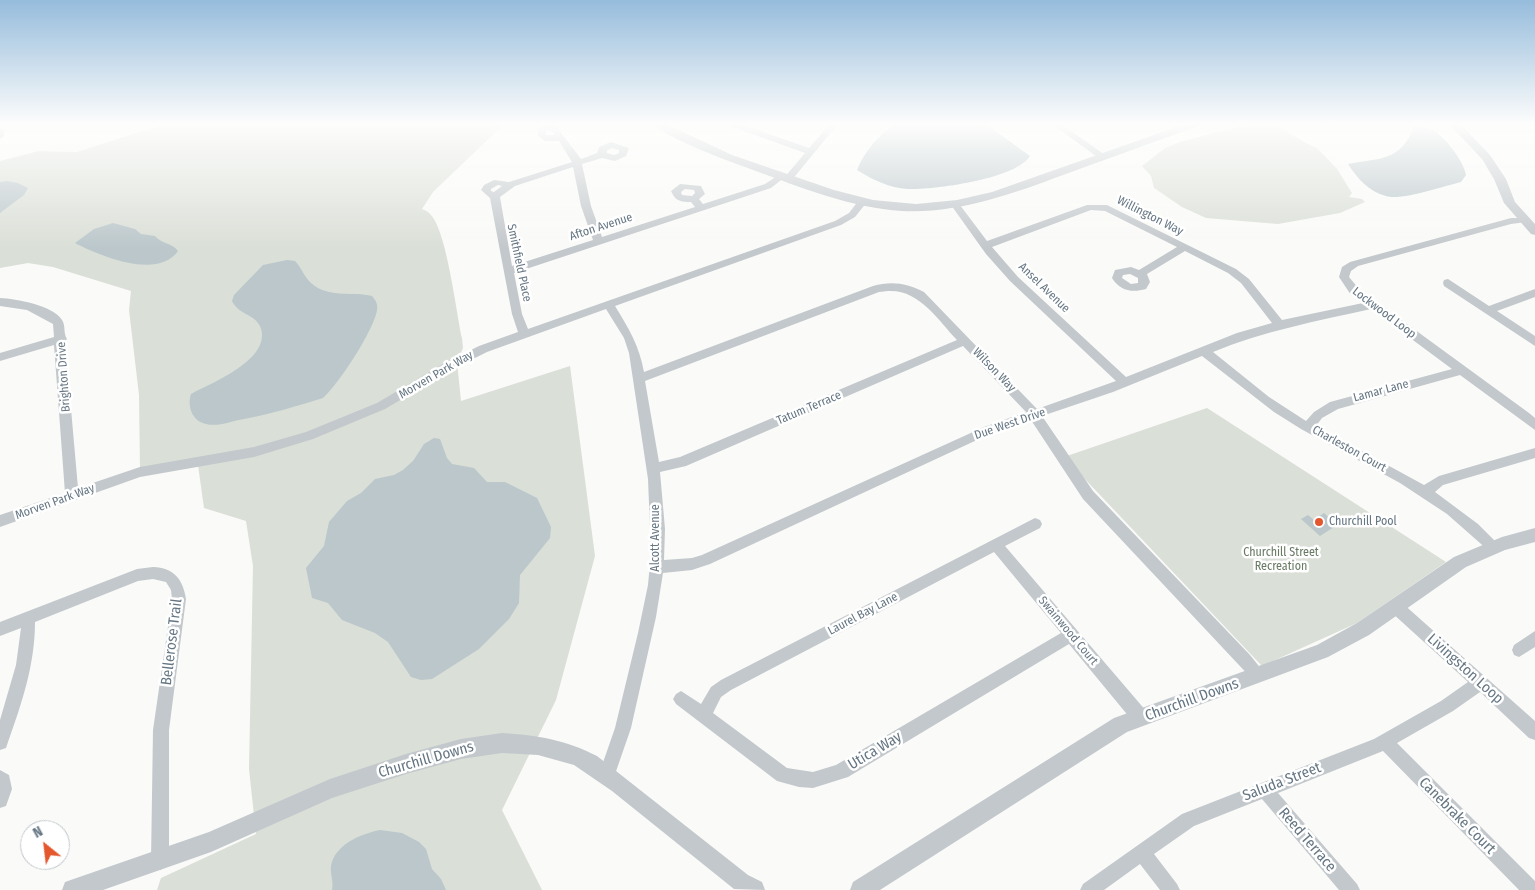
<!DOCTYPE html>
<html>
<head>
<meta charset="utf-8">
<style>
	body { margin:0 }
	#map { position:relative; width:1535px; height:890px; overflow:hidden; background:#fafaf8; font-family:"Fira Sans Condensed",sans-serif }
	canvas { display:block }
	.north { position:absolute; left:20px; top:820px; width:50px; height:50px; box-sizing:border-box; background:#fff; border:1px solid #c1c8cd; border-radius:50%; rotate:331deg; font-size:14px; font-weight:700; line-height:20px; text-align:center; color:#657683 }
	.north::after { content:''; display:block; margin:auto; width:18px; height:22px; background:#e4572e; clip-path:polygon(50% 0,100% 100%,50% 72%,0 100%) }
</style>
</head>
<body>
<div id="map">
<canvas width="1535" height="890"></canvas>
<div class="north">N</div>
</div>
<script>
const g = document.querySelector('canvas').getContext('2d');
g.lineJoin = 'round';
function fillPath(path, color) { g.fillStyle = color; g.fill(path, 'evenodd'); }
function stroke(path, color, width, dash) { g.strokeStyle = color; g.lineWidth = width; g.lineCap = dash ? 'butt' : 'round'; g.setLineDash(dash || []); g.stroke(path); }
function label(font, color, halo, rows, align = 'center') {
  g.font = font + ' "Fira Sans Condensed",sans-serif'; g.lineWidth = 5; g.setLineDash([]); g.textBaseline = 'middle'; g.strokeStyle = halo; g.fillStyle = color; for (const [text, x, y, turn = 0] of rows) {
    g.save(); g.translate(x, y); g.rotate((+turn || 0) * Math.PI / 180); g.textAlign = isNaN(turn) ? turn : align; if (halo) g.strokeText(text, 0, 0); g.fillText(text, 0, 0); g.restore();
  }
}
const green = new Path2D(`
	M164 124H504L433 192 422 209C425 210 429 212 431 215 447 233 456 311 462 338L463 348 457 362 461 401 570 366 595 556 556 700 502 810 542 890H157L161 878 256 834 249 769 253 566 246 521 204 508 197 458 140 468 139 395 129 310 131 291 53 267 28 263 0 268V161L39 151 77 152Z
	M1247 124H1274L1306 143 1317 148 1337 169 1352 193 1349 197 1362 199 1365 202 1340 213 1278 224 1206 218 1182 207 1154 188 1151 176 1142 166 1165 148 1180 142Z
	M1207 408 1446 562 1357 623 1262 666 1064 457Z`);
const water = new Path2D(`
	M895 124H986L1030 156C1016 179 934 190 907 189 890 188 871 179 857 170 864 152 879 134 895 124Z
	M1414 127C1418 127 1423 127 1426 127 1442 131 1464 161 1466 175L1461 182C1444 186 1401 201 1386 196 1369 192 1357 178 1348 164 1379 158 1400 162 1414 127Z
	M7 181 18 183 28 188 24 195 0 213V182Z
	M113 223 135 229 141 234 155 236C160 243 172 243 178 251 158 280 100 256 75 243L94 229Z
	M287 260 295 261C301 267 305 278 311 283 329 299 353 291 372 296 376 301 378 304 377 310 374 330 338 385 323 398 297 406 271 414 244 419 232 421 218 427 206 424 192 421 187 406 191 394 211 383 274 359 260 326 254 314 238 314 232 301L234 295 263 265Z
	M434 438 440 439 447 458 452 464 474 468 487 482H505L537 498 551 527 550 538 520 575 519 603 509 619 479 649 432 679 421 680 411 677 388 642 375 633 342 620 328 603 312 598 306 568 324 546 329 522 347 501 361 493 375 479 394 475 403 470 413 461 424 444Z
	M1324 513 1337 525 1320 536 1301 519 1308 515 1314 520Z
	M380 830 402 833 419 842 426 849 432 869 441 879 446 890H332C334 882 330 874 331 866 335 844 361 834 380 830Z`);
const minor = new Path2D(`
	M550 124H558L559 130 581 159 597 153 599 147 611 142 629 148 626 156 615 161 602 158 582 164 591 206 602 237 695 207 691 202C681 202 675 201 671 191L680 184 701 186 705 194 699 199 703 204 765 184 780 174 785 177 771 188 514 273 522 314 528 329 835 221 849 213 859 200 862 199 867 202 855 217 841 225 615 306C629 329 639 345 644 372L873 286C891 281 907 283 924 292L1037 409 1116 381 1010 281 986 254 951 205V201H957L987 241 1087 205H1107L1236 269 1249 279 1282 320 1363 303 1351 295 1339 277 1342 267 1350 262 1511 218H1526V222L1511 224 1358 266 1351 271 1349 277 1359 289 1529 413 1535 418V430L1460 375 1338 409 1322 418 1316 426 1424 485 1439 476 1535 448V458L1443 485 1435 492 1478 524 1501 547 1499 551 1494 553 1489 551 1447 514 1400 483 1301 429 1274 412 1202 356 1113 392 1042 416 1093 491 1250 655 1266 675 1263 680 1258 682 1253 680 1083 499 1031 420 992 433 710 564 692 570 663 573 656 617 631 728 613 780 607 782 601 780 599 774 615 728 638 633 648 585 651 553 648 479 629 353 624 338 606 309 487 352 451 370 385 409 313 439 254 457 140 477 0 527V515L65 493 54 345 0 361V353L54 337 53 324 27 310 0 306V298C16 299 53 305 62 320 66 326 63 333 67 339L65 341 78 488 140 467 254 447 306 432 377 403 443 364 479 346 518 332 512 314 490 198 481 190 484 185 494 180 509 182 572 162 559 141H545L538 136V128ZM551 130 555 135H546V131ZM612 148 619 150V153L614 155 607 153V150ZM573 167 581 206 593 240 512 266 500 197 515 186ZM498 185 502 186 494 192 491 191V189ZM685 189 694 190 695 193 692 196 682 195 681 192ZM1091 210 1105 211 1177 247 1139 270 1131 267 1115 270 1112 278C1120 291 1132 293 1146 289L1150 282 1147 274 1185 251 1228 273 1241 283 1272 323 1237 333 1126 377 1018 277 992 247ZM1130 274 1138 278V283L1131 284 1122 278 1123 275ZM888 291C919 289 938 320 957 340L680 457 659 462 645 381 879 292ZM1371 309 1452 369 1330 402 1314 412 1306 421 1269 397 1213 352C1264 331 1317 321 1371 309ZM963 346 1026 412 984 427 702 555 692 558 664 560 665 529 660 472 686 466Z
	M729 124H740L809 148 830 124H838L791 181 788 182 783 179 805 153 730 126Z
	M1052 124H1061L1108 157 1106 159H1100Z
	M1325 124H1345C1341 128 1328 128 1325 124Z
	M0 128 4 131V136L0 139Z
	M1448 279 1489 306 1535 289V297L1497 311 1535 336V346L1444 286 1443 283 1444 280Z
	M1035 518 1040 520 1042 524 1040 528 1005 546 1147 712 1149 718 1147 724 1141 726 1135 724 1069 644 848 777 813 788 799 787 777 781 676 704 673 699 676 694 681 691 701 704 711 687 721 680ZM994 552 1061 633 836 765 813 772 787 768 713 713 721 697 731 690Z
	M153 567C174 568 183 579 186 599L169 730V861L166 867 160 870 154 867 151 861 153 730 172 599 171 590 166 582 153 579 138 581 35 622C35 664 22 703 8 742L6 748 0 750V720L16 665 21 628 0 636V622L137 569Z
	M1396 600 1401 602 1535 721V740L1529 738 1480 692 1453 711 1397 743 1535 881V890H1519L1383 751 1278 793 1357 884 1360 890H1339L1262 799 1194 826 1154 854 1177 884 1180 890H1160L1140 864 1104 890H1080L1083 884 1182 814 1374 739 1441 701 1468 682 1391 612 1389 607 1391 602Z
	M1535 631V647L1519 657 1514 655 1512 650 1514 645Z
	M0 770 9 775 12 789 6 806 0 808Z`);
const tertiary = new Path2D(`
	M654 124H666L732 155 834 190 873 200 916 204 957 200 992 192 1185 124H1199L1198 126C1153 142 1108 159 1063 175 1012 194 957 214 902 211 851 208 800 187 753 170 731 162 667 139 654 124Z
	M1449 124H1460L1490 155 1506 179 1515 202 1535 224V235L1531 234 1504 203 1494 179 1482 159Z
	M1535 528V542L1505 550 1466 567 1369 635 1328 657 1127 732 880 890H850L853 882 1114 718 1317 645 1357 623 1454 557 1502 537Z
	M502 733C537 735 566 740 597 756L748 875 762 882 765 890 734 889 612 791 574 765 538 755 502 753 461 759 406 774 332 798 211 852 103 890H62L65 882 209 832 330 779 406 754 461 739Z`);
const markers = [
	[1319,522,5,"#e4572e"]
];
const streetNames = [
	["Willington Way",1150,216,27],
	["Afton Avenue",601,227,-18],
	["Smithfield Place",519,263,78],
	["Ansel Avenue",1044,288,44],
	["Lockwood Loop",1384,313,37],
	["Wilson Way",994,370,46],
	["Morven Park Way",436,375,-30],
	["Brighton Drive",64,377,-94],
	["Lamar Lane",1381,391,-15],
	["Tatum Terrace",809,408,-23],
	["Due West Drive",1010,424,-19],
	["Charleston Court",1349,449,29],
	["Morven Park Way",55,502,-20],
	["Alcott Avenue",656,538,-90],
	["Laurel Bay Lane",863,614,-28],
	["Swainwood Court",1068,631,50]
];
const poiNames = [
	["Churchill Pool",1329,522]
];
const parkNames = [
	["Churchill Street",1281,553],
	["Recreation",1281,567]
];
const nearStreetnames = [
	["Bellerose Trail",172,642,-83],
	["Livingston Loop",1465,669,42],
	["Churchill Downs",1192,700,-20],
	["Utica Way",875,751,-31],
	["Churchill Downs",426,760,-16],
	["Saluda Street",1282,782,-21],
	["Canebrake Court",1457,816,45],
	["Reed Terrace",1307,840,49]
];
fillPath(green, '#dadfd7');
fillPath(water, '#bbc7cb');
fillPath(minor, '#c3c8cc');
fillPath(tertiary, '#c3c8cc');
const sky = g.createLinearGradient(0, 0, 0, 248);
sky.addColorStop(0, '#96bcdc');
sky.addColorStop(0.5, '#fdfdfc');
sky.addColorStop(1, '#fdfdfc00');
g.fillStyle = sky;
g.fillRect(0, 0, 1535, 248);
for (const [x, y, r, color] of markers) { const dot = new Path2D(); dot.arc(x, y, r, 0, 2 * Math.PI); g.fillStyle = color; g.fill(dot); stroke(dot, '#fff', 2); }
label('12px', '#657683', '#fff', streetNames);
label('12px', '#657683', '#fff', poiNames, 'left');
label('12px', '#687a64', '#fff', parkNames);
label('15px', '#657683', '#fff', nearStreetnames);
</script>
</body>
</html>
